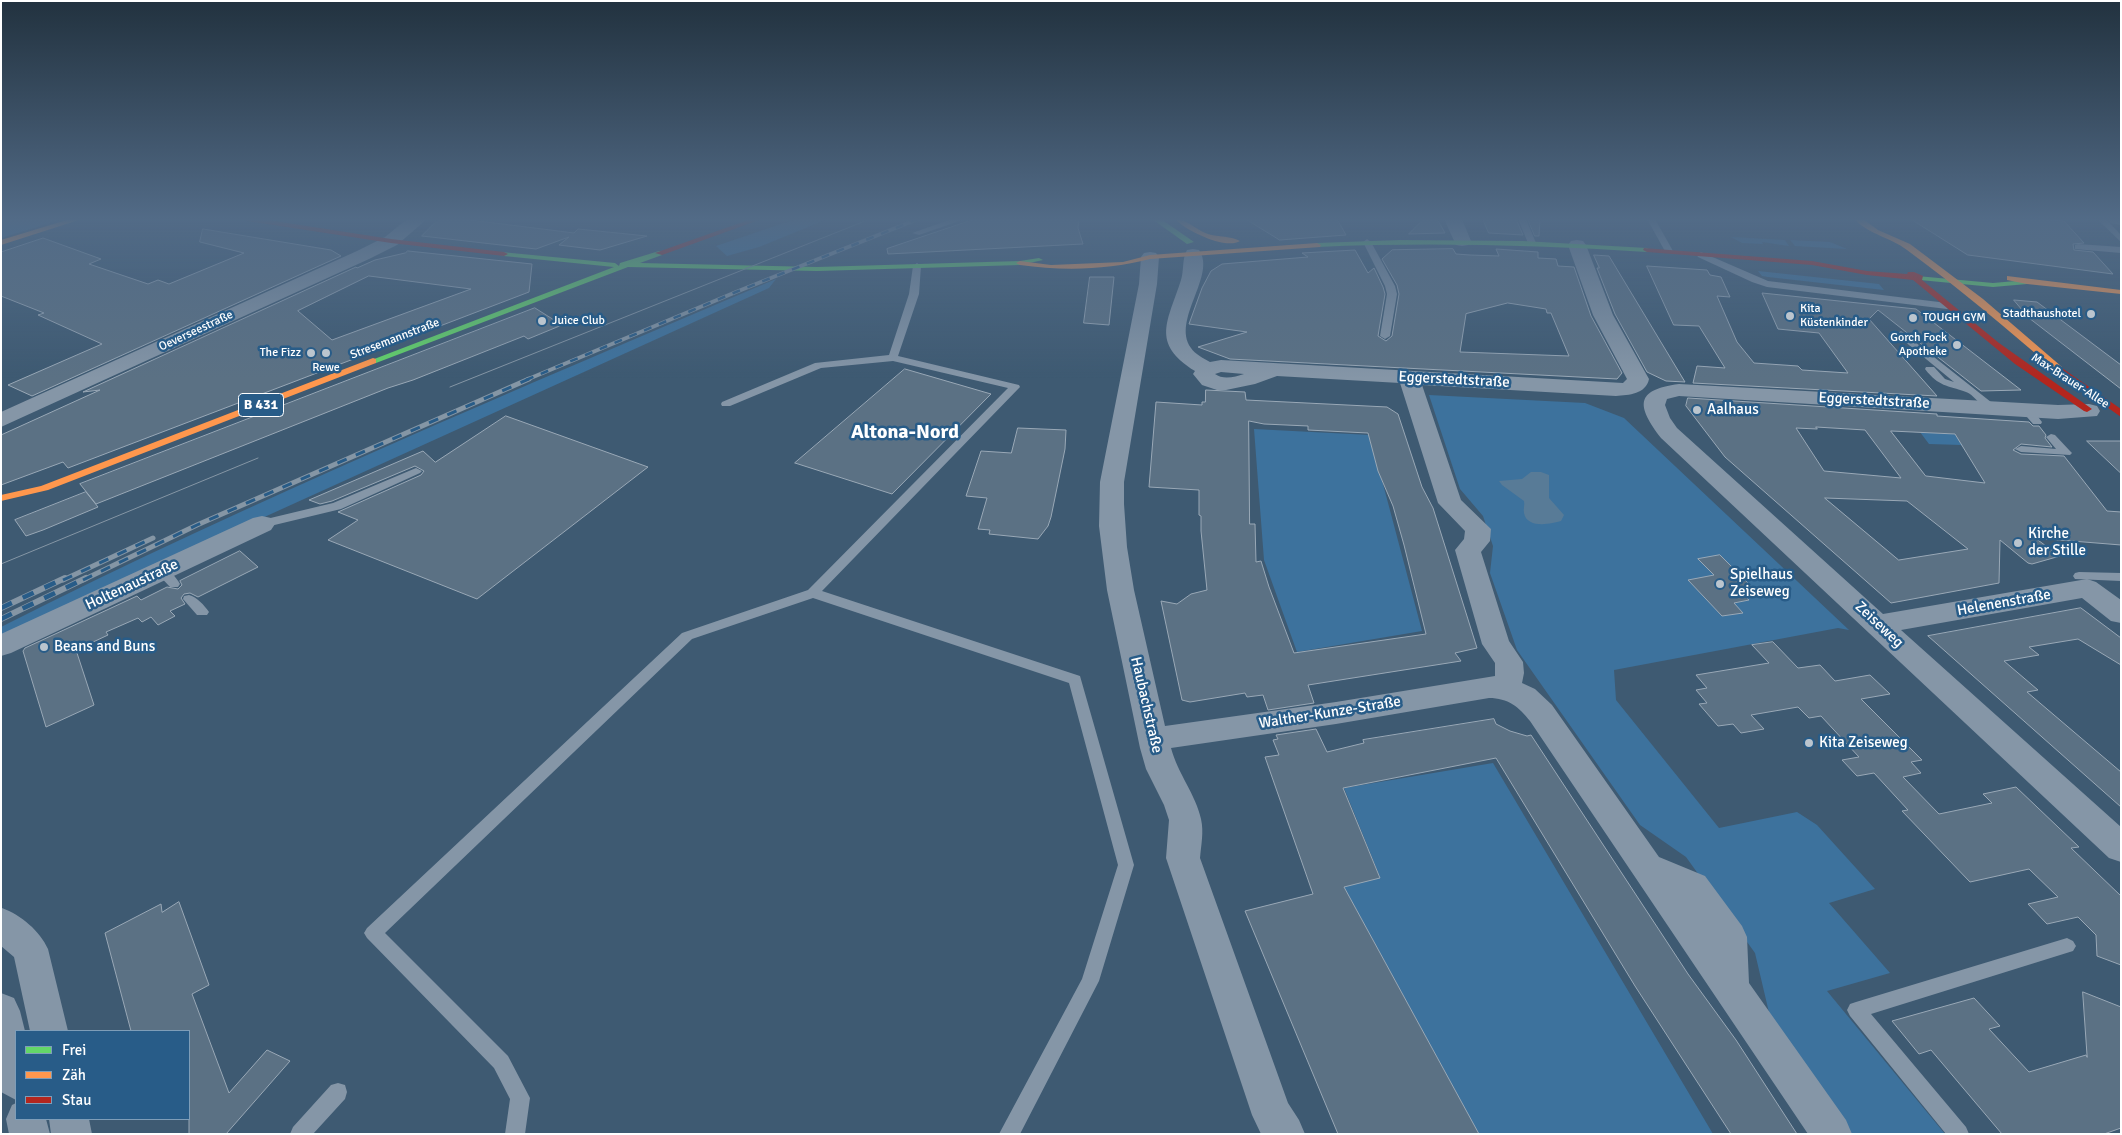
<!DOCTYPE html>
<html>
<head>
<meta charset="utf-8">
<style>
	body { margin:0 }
	#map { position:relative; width:2122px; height:1135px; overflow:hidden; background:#3e5a72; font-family:Signika,sans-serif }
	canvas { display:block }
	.frame { position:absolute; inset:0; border:2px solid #fff; pointer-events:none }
	.legend { position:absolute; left:15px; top:1030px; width:175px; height:90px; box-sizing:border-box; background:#285c88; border:1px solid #7e9db8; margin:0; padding:6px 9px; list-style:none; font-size:15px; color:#fff }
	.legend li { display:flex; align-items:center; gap:10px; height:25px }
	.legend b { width:25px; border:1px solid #7e9db8 }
</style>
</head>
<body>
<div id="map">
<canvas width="2122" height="1135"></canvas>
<div class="frame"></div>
<ul class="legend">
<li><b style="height:6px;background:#63d668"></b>Frei</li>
<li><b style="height:6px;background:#ff974d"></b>Zäh</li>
<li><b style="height:6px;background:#b3261e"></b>Stau</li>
</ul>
</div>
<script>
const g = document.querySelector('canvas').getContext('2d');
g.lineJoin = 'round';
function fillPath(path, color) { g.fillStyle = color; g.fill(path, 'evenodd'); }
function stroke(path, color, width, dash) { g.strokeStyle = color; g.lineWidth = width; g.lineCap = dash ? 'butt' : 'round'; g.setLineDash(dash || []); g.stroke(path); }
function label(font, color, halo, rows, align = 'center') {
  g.font = font + ' Signika,sans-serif'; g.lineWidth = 5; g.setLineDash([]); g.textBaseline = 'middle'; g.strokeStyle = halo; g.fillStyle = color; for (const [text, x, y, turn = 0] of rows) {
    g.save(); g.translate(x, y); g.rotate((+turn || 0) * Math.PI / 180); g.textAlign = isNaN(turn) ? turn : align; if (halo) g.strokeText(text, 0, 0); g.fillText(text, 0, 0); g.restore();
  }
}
const green = new Path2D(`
	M1 219H63L1 238Z
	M796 219H828L759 247 727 256 716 246Z
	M1731 237 1785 240 1789 246 1762 242 1763 244 1742 243Z
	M1790 240 1830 242 1847 249 1795 246Z
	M1758 271 1879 284 1884 290 1768 277 1762 276Z
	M776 279 769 288 271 514 1 639V627C254 499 516 390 776 279Z
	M1429 395 1585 403 1624 418 1849 630 1838 628 1614 670 1616 700 1719 828 1797 812 1817 825 1875 889 1829 903 1890 973 1827 991 1945 1134H1845L1775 1038 1755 953 1686 857 1640 825 1517 650 1490 573 1493 546 1483 516 1460 489Z
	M1254 429 1370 435 1422 631 1297 652 1264 560Z
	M1920 432 1980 436 1968 453 1961 445 1929 444Z
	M1493 763 1713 1134H1478L1344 887 1380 877 1344 788Z`);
const water = new Path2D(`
	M1531 472H1541L1549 475V498L1564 515 1561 521C1551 524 1527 529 1524 513 1523 509 1525 505 1524 501L1502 485 1499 481 1522 479Z`);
const building = new Path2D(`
	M439 219H463L574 233 578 229 647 236 600 250 559 245 569 237 536 249 422 236Z
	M975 219H1079L1078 228 1083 244 888 254 887 249Z
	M1246 219H1337L1346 235 1280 240Z
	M1424 219H1437L1445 233 1409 234Z
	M1483 219H1516L1523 235 1489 233Z
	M1528 219H1540L1539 236H1535Z
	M1911 219H2041L2064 221 2084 243 2073 244 2074 250 2093 252 2113 274 1968 255Z
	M203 229 331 250 341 256 32 396 8 385 102 344 38 315 44 313 1 296V252L43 238 101 259 89 264 148 284 158 280 169 284 244 253 200 242Z
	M1453 249 1456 254 1470 255 1499 256 1496 249 1538 252V258L1556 259 1558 266 1574 267 1591 316 1622 373 1617 379 1230 359 1198 347 1247 332 1189 324 1202 288 1211 271 1222 264 1308 257 1302 253 1355 250 1368 273 1374 268 1383 287 1385 294 1378 336 1386 341 1392 336 1399 294 1397 285 1382 259 1392 250ZM1508 303 1546 309 1547 313H1551L1569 356 1460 352 1466 314Z
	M408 251 532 264 529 292 68 468 63 462 1 485V435L100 390 83 392 356 267 357 268 375 260 405 253ZM369 276 471 289 332 340 298 311Z
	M1594 255 1609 256 1685 382 1666 381 1647 372 1615 314 1597 268H1599Z
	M1647 266 1707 270 1710 275 1721 277 1730 297 1717 296 1737 342 1754 363 1798 366 1802 370 1848 373 1819 333 1778 329 1762 293 1916 309 2021 390 1981 391 1878 310 1869 319 1937 396 1693 383 1697 366 1725 368 1699 326 1674 325Z
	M1090 277H1114L1109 325 1084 323Z
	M2014 300 2037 302 2121 365V389L2029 318Z
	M535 308 562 325 528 339 524 336 413 380 388 388 96 504 80 484Z
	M905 369 991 394 892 494 795 463Z
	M1206 390 1245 392 1246 400 1387 407 1398 414 1422 487 1433 508 1477 648 1455 653 1461 661 1308 685 1314 703 1268 710 1263 695 1247 697 1245 693 1190 702 1182 700 1161 601 1177 604 1191 594 1207 590 1201 531V516L1199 515V490L1149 487 1156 402 1202 405V402H1205ZM1249 421 1264 424 1308 426V430L1368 433 1378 471 1393 506 1404 545 1426 634 1294 653 1269 587 1261 561 1256 562 1255 524H1250Z
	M1688 398 1937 414V416L2029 422 2033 426H2039L2046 435 2045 438 2052 447 2021 444 2013 450 2021 454 2064 456 2107 511 2121 512V545L2035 538 2060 556 2032 564 2028 563 2000 540 1999 583 1891 603 1725 457 1686 406ZM1816 427 1865 430 1901 478 1824 471 1796 428 1817 429ZM1891 431 1955 434 1985 483 1926 476ZM1825 498 1907 501 1968 549 1899 560Z
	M506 416 648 467 477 599 328 540 358 520 338 512 421 475 424 471 415 466 332 501 320 504 309 500 423 451 435 462Z
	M1018 428 1066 430 1065 449 1051 517 1048 526 1038 539 989 534 990 530 978 529 987 498 966 496 981 451 1011 453Z
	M2087 441H2121V473Z
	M86 492 98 507 43 530 26 536 15 520Z
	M240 551 258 567 198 597 190 593 184 594 181 598 185 604 170 611 175 616 158 625 151 617 142 622 138 618 106 632 108 635 76 650 94 705 46 727 23 651 25 648 137 596 141 600 167 587 178 589 182 585 180 581Z
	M1720 555 1752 587 1738 590 1749 600 1734 603 1743 613 1722 616 1688 580 1714 575 1698 559Z
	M2081 608 2121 638V665L2078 639 2029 647 2039 655 2004 661 2038 690 2027 692 2121 772V807L1928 636Z
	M1773 642 1798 668 1820 665 1835 681 1870 675 1890 694 1861 699 1922 760 1911 762 1921 773 1903 777 1939 814 1992 803 1983 794 2016 787 2079 847 2071 848 2121 896V965L2097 956 2096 935 2078 917 2047 924 2028 904 2058 897 2029 869 1970 882 1902 811 1908 810 1874 773 1857 776 1842 760 1859 757 1821 716 1809 718 1798 707 1751 715 1764 729 1741 733 1733 724 1718 726 1699 704 1707 703 1696 690 1707 688 1696 675 1769 663 1752 645Z
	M1494 719 1496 724 1510 731 1527 736 1531 735 1688 974 1736 1040 1797 1134H1731L1635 986 1496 758 1343 788 1380 878 1344 887 1479 1134H1338L1245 911 1313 894 1265 757 1279 755 1273 740 1278 739 1276 735 1316 729 1327 752 1364 743 1363 740Z
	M179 902 209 985 192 994 229 1093 267 1050 290 1061 226 1134H189V1031H131L105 933 161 904 162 912Z
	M2083 992 2121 1007V1128L2104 1134H2002L1931 1050 1919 1054 1892 1021 1974 998 2000 1026 1989 1029 2029 1072 2086 1055 2087 1057Z`);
const lane = new Path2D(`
	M952 219H965L919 235 912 233Z
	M1518 219H1526L1536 243 1535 245 1528 243Z
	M1647 219H1655L1673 251 1672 253H1666Z
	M2097 219H2106L2121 235V242Z
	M1367 239 1371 242 1395 286 1397 294 1390 336 1385 339 1380 336 1387 294 1385 286 1363 242Z
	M2078 244 2121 247V253L2075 249V245Z
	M1701 252 1768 281 1947 303 1952 306 1947 309 1767 287 1752 282 1698 257 1697 255Z
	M917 263 921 266 919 294 898 356 1019 385 1020 387 822 591 1080 676 1134 865 1099 981 1020 1134H999L1082 979 1118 865 1069 683 813 598 692 639 385 933 508 1056 530 1098 525 1134H505L510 1099 494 1068 367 938 364 933 367 928 682 633 808 590 1008 388 893 361 821 368 730 406H722L721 404 722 402 815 363 889 355 909 294 913 266Z
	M1901 331 1996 406 1997 408 1996 410C1983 413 1977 396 1966 392 1947 385 1939 387 1925 369L1926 367H1934L1945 379 1954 382 1898 336 1896 334Z
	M2026 407C2033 408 2038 417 2042 422L2041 424H2033L2021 410 2022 408Z
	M2051 434 2055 435 2070 451 2072 453 2070 455 2021 452 2015 449 2021 446 2056 449 2046 437Z
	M416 468 422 471 420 473 341 509 262 528 256 524 258 521 333 503Z
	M161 567C169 569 176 577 180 584L178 587H170L155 571Z
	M2079 572 2121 573V581L2075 579 2073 576 2075 573Z
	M189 595C197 597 204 605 209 612L207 615H197L183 599 184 596Z
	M2067 938 2073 941 2076 946 2073 951 1871 1014 1966 1127 1969 1134H1946L1850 1016 1847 1010 1850 1004 1856 1002Z
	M338 1083 345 1085 347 1092 345 1099 313 1134H290L293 1127 331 1085Z`);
const street = new Path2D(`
	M407 219H427L397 245 369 259 1 427V412L357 251 385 237Z
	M1444 219H1462L1471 241 1468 245 1462 246 1456 245Z
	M2107 219H2121V225L2110 223Z
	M1577 240 1583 241 1586 245 1613 315 1649 379C1646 394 1629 395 1616 396L1422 385 1461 500 1491 529 1490 541 1481 552 1509 641 1523 662 1524 673 1522 683 1535 689 1552 705 1659 857 1705 876 1742 926 1747 937 1749 983 1846 1120 1852 1134H1808L1530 721C1519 707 1508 698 1489 698L1336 724 1171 748C1178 774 1196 795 1201 819 1204 832 1201 845 1200 858L1288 1103 1299 1120 1305 1134H1261L1252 1115 1166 858 1169 820 1164 805 1146 769 1140 748 1107 590 1099 526 1100 482 1139 284 1141 257 1144 253 1150 252 1156 253 1159 257 1157 284 1124 482V504L1127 547 1134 590 1165 726 1336 702 1495 676V663L1482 644 1455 550 1464 539 1465 531 1438 503 1400 383 1277 376 1255 384 1226 390H1217L1202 385 1193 374 1195 371C1150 343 1168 321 1181 280 1184 271 1182 258 1187 250L1193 249 1199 250C1217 275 1171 320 1191 348 1195 354 1203 358 1210 362L1221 360 1623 383 1627 379 1593 315 1568 245 1571 241ZM1221 372 1244 374C1235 377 1223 380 1215 374Z
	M1679 384 2058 405 2089 404 2097 406 2100 411 2097 416 2058 419 1679 396 1667 399 1665 405 1670 418 1677 428 1883 614 2087 579 2096 582 2121 600V623L2111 621 2082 598 1901 630 2121 827V862L2109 858 1661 438C1637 406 1634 390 1679 384Z
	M262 516 271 518 275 524 271 530 11 653 1 656V634L253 518Z
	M2 908C21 915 40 931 48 949L68 1031H30L14 957 1 946Z
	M1 993 14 998 20 1011 25 1031H16V1100L1 1092Z
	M16 1103V1119H46L50 1134H9L6 1119 12 1105Z
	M49 1119H89L92 1134H51Z`);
const fast = new Path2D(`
	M1152 219H1161L1194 242 1187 244Z
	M1400 240 1523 241 1647 248 1651 250 1647 252C1537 245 1427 242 1317 247L1313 245 1317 243Z
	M659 251H662V255L640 263 817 267 1020 261 1039 258 1043 260 1020 265 817 271 628 267 376 363H370L369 361 614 267 504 256 500 254 501 252 615 263 619 266 620 263Z
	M1917 276 1993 283 2027 280 2031 282 2027 284 1993 287 1920 280H1917Z`);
const slow = new Path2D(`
	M70 219H82L1 245V240Z
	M1175 219C1187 219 1196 230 1208 234 1218 237 1232 236 1240 241 1226 250 1186 231 1175 219Z
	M1854 219H1863L1878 230 1910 244 1983 299 2062 367V371H2056C2007 329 1959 288 1907 250 1890 237 1870 235 1854 219Z
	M1317 243 1321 245 1320 247 1150 259C1108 270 1063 271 1020 265L1016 263 1020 261 1051 265 1123 262 1150 255Z
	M2007 276 2121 290V294L2027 284 2007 280Z
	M373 358 376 359V363L48 490 1 501V495L41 486Z`);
const jam = new Path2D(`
	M243 219H262L391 239 504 252 508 254 504 256 391 243 247 221Z
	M751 219H762L662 255 655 253Z
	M1644 248 1812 261 1867 271 1907 274 1908 272H1914L1923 276 1922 280 1999 343 2092 409 2087 412 2084 411 2015 364 1913 280 1867 275 1812 265 1647 252 1643 250Z
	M2059 366 2121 409V417L2056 371 2054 369Z`);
const tram = new Path2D(`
	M450 387 870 219
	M1 564 258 458`);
const railFar2 = new Path2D(`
	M526 380 736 292 918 219`);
const railFar1 = new Path2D(`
	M63 580 153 538
	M83 580 197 525 529 379`);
const rail = new Path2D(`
	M1 608 65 578
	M1 619 86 578`);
const markers = [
	[2091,314,5,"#bbc5ce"],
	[1790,316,5,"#bbc5ce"],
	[1913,318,5,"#bbc5ce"],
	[542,321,5,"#bbc5ce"],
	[1957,345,5,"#bbc5ce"],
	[311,353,5,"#bbc5ce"],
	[326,353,5,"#bbc5ce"],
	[1697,410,5,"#bbc5ce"],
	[2018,543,5,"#bbc5ce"],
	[1720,584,5,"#bbc5ce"],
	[44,647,5,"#bbc5ce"],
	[1809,743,5,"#bbc5ce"]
];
const farPoinames = [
	["Kita",1800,309],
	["Küstenkinder",1800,323],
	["Stadthaushotel",2081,314,"right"],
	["TOUGH GYM",1923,318],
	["Juice Club",552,321],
	["Gorch Fock",1947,338,"right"],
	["Apotheke",1947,352,"right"],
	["The Fizz",301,353,"right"],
	["Rewe",326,368,"center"]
];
const farStreetnames = [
	["Oeverseestraße",196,331,-25],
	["Stresemannstraße",395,339,-21],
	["Max-Brauer-Allee",2070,381,33]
];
const shields = [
	[261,405,45]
];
const shieldNames = [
	["B 431",261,405]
];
const streetNames = [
	["Eggerstedtstraße",1454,380,3],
	["Eggerstedtstraße",1874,401,3],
	["Holtenaustraße",132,585,-25],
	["Helenenstraße",2004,603,-10],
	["Zeiseweg",1879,625,43],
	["Haubachstraße",1146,705,77],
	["Walther-Kunze-Straße",1330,713,-9]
];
const poiNames = [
	["Aalhaus",1707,410],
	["Kirche",2028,534],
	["der Stille",2028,551],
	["Spielhaus",1730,575],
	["Zeiseweg",1730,592],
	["Beans and Buns",54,647],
	["Kita Zeiseweg",1819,743]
];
const districtNames = [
	["Altona-Nord",905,433]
];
fillPath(green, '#3d729d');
fillPath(water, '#587b97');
fillPath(building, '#5b7184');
stroke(building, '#99a8b6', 1);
fillPath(lane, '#8596a7');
fillPath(street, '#8596a7');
fillPath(fast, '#63d668');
fillPath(slow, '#ff974d');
fillPath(jam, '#b3261e');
stroke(tram, '#8596a5', 1);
stroke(railFar2, '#8596a5', 4);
stroke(railFar1, '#8596a5', 5);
stroke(rail, '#8596a5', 6);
stroke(railFar2, '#285c88', 2.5, [8]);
stroke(railFar1, '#285c88', 3, [10]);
stroke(rail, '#285c88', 4.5, [12]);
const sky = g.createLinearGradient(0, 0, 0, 378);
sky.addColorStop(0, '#22323f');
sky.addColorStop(0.58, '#526b87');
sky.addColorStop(1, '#526b8700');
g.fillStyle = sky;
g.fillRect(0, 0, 2122, 378);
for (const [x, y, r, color] of markers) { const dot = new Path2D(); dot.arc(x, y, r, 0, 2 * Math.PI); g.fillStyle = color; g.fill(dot); stroke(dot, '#285c88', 2); }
label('12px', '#fff', '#285c88', farPoinames, 'left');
label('12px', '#fff', '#285c88', farStreetnames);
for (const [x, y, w] of shields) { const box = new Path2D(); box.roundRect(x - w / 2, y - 11.5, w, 23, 4); g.fillStyle = '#285c88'; g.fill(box); stroke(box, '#fff', 1); }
label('bold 14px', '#fff', null, shieldNames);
label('15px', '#fff', '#285c88', streetNames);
label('15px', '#fff', '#285c88', poiNames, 'left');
label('bold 20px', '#fff', '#285c88', districtNames);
</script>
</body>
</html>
